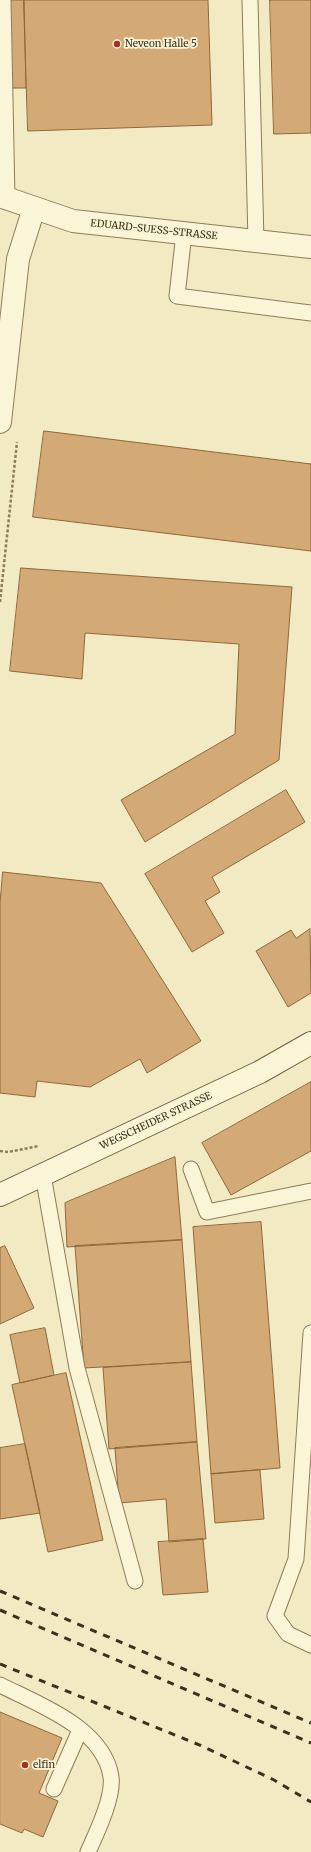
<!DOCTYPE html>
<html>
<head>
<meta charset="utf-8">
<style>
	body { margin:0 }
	canvas { display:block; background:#f2eac3 }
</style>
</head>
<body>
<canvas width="311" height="1852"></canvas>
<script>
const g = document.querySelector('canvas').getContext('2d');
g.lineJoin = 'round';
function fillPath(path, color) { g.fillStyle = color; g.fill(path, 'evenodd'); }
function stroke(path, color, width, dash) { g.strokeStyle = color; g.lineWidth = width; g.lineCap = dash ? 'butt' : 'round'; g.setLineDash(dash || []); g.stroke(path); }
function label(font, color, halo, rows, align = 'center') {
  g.font = font + ' Merriweather,serif'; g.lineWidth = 3.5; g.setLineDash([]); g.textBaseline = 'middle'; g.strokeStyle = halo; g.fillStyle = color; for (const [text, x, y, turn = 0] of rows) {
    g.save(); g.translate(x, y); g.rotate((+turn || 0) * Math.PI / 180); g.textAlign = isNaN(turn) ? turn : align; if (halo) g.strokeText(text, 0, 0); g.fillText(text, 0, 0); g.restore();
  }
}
const building = new Path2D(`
	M0 0H24L26 88H1Z
	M24 0H208L212 125 28 131Z
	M270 0H311V133L274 134Z
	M44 431 311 464V551L33 517Z
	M21 568 292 587 279 760 145 842 121 800 235 734 239 644 85 633 82 679 10 671Z
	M286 790 305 822 212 877 220 892 205 901 224 933 192 952 145 874Z
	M3 872 101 883 201 1041 147 1073 140 1059 90 1087 37 1081 35 1097 0 1093V903Z
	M310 929 311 993 288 1007 256 951 291 930 296 938Z
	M311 1082V1151L231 1195 202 1143Z
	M175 1157 182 1240 67 1247 65 1203Z
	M261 1222 280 1468 211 1474 193 1227Z
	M182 1240 191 1362 84 1368 75 1246Z
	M5 1246 34 1308 0 1324V1248Z
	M45 1328 54 1375 20 1383 10 1335Z
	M191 1362 197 1442 109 1449 103 1368Z
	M66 1373 103 1540 48 1552 12 1385Z
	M197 1442 206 1539 169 1542 166 1499 119 1503 115 1448Z
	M25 1444 40 1513 0 1519V1448Z
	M260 1470 264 1519 215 1523 211 1474Z
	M203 1539 208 1592 163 1595 158 1542Z
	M0 1712 62 1738 39 1793 58 1801 43 1837 24 1829 22 1833 0 1824Z`);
const path = new Path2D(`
	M0 602 17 442
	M0 1151 8 1152 39 1146`);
const lane = new Path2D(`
	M3 0 7 199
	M250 0 256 241
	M184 233 177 296 311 313
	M191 1169 207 1212 311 1191
	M43 1175 77 1368 135 1581
	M311 1333 296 1559 275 1616 288 1634 311 1645
	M0 1685C38 1704 104 1728 111 1777 114 1797 96 1834 88 1852
	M54 1789 80 1730`);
const street = new Path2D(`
	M0 196 73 221 311 247
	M0 422 18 259 34 208`);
const secondary = new Path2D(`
	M0 1195 260 1072 311 1043`);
const rail = new Path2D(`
	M0 1591 311 1723
	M0 1610 311 1743
	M0 1664 202 1746 274 1780 311 1802`);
const markers = [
	[117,44,4,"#a23323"],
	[25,1765,4,"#a23323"]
];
const poiNames = [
	["Neveon Halle 5",125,44],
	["elfin",33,1765]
];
const streetNames = [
	["EDUARD-SUESS-STRASSE",154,230,6],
	["WEGSCHEIDER STRASSE",156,1121,-25]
];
fillPath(building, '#d3a976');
stroke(building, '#8f683c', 1);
stroke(lane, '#8e7c58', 17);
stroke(street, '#8e7c58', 24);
stroke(secondary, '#6f5c3b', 24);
stroke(path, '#8e7c58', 2.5, [3, 2]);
stroke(lane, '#fbf5d8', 15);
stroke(street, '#fbf5d8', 22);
stroke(secondary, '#fbf5d8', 22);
stroke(rail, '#3c311d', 3, [7, 7]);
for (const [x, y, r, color] of markers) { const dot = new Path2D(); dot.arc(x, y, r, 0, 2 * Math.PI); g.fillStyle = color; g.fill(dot); stroke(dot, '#f8f3d4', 1.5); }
label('10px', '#3c311d', '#f8f3d4', poiNames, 'left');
label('10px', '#3c311d', '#f8f3d4', streetNames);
</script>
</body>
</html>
